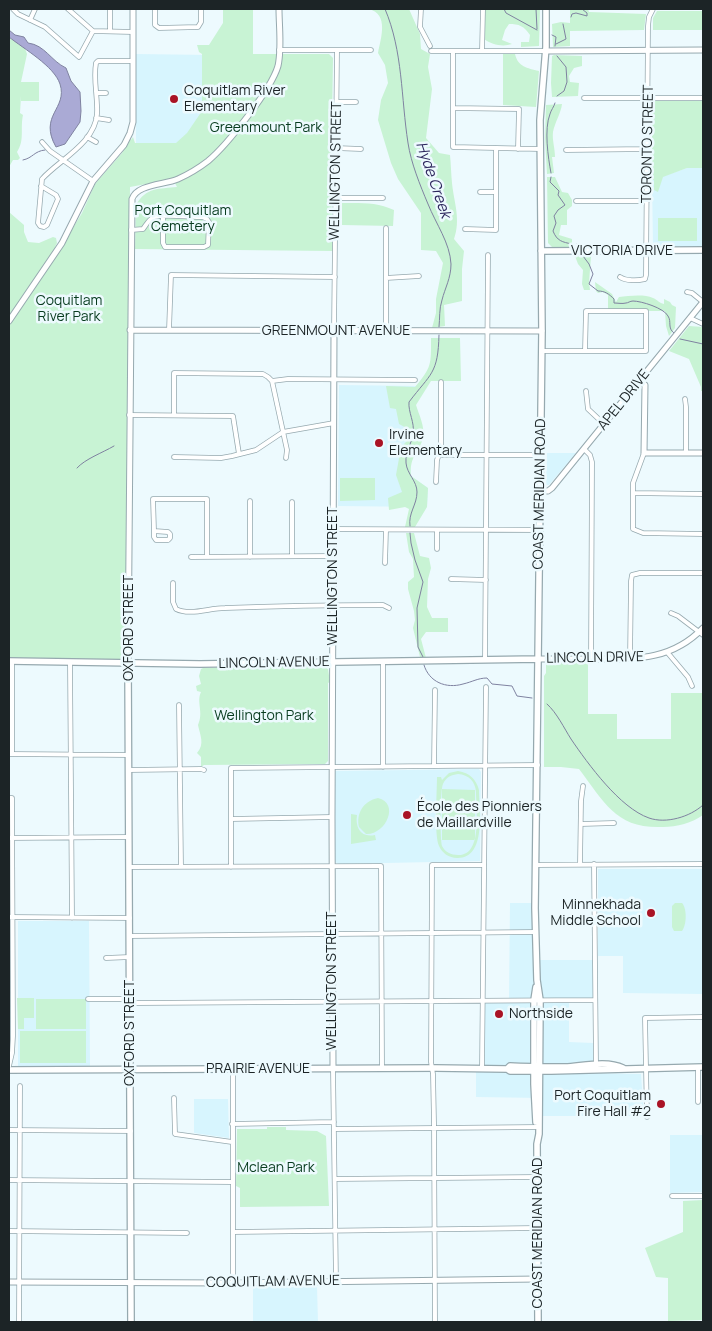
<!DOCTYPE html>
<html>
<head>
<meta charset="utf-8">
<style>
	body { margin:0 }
	#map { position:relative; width:712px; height:1331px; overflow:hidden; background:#edfafe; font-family:Manrope,sans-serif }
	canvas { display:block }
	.frame { position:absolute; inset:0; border:10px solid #1c2426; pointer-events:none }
</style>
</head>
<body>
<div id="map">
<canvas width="712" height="1331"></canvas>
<div class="frame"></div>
</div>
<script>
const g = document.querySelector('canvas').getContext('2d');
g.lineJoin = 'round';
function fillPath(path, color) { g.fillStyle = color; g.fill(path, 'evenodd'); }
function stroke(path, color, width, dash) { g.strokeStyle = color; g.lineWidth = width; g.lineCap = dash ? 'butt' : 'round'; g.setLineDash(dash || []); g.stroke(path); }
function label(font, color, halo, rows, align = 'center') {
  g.font = font + ' Manrope,sans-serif'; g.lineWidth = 5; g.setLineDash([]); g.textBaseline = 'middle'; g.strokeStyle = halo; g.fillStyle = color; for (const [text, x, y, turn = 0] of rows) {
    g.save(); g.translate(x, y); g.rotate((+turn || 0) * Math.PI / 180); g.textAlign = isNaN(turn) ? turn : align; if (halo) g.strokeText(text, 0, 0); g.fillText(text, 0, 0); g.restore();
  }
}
const built = new Path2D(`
	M136 54 212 55 213 92 183 145 136 148Z
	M687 168H703V247L653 246 652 180Z
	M339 385 416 386 410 464 411 476 428 488 427 507 338 506Z
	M547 453H576L549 485H546Z
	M479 769 481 772 480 861 339 864 335 862V771Z
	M598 869H703V994L623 993V956H598Z
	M510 903H535V960H593V1000H569V1042L593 1043V1073L641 1074 644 1116H541V1098L476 1097V1067H485V999H509Z
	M18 921H89L90 1066 18 1067Z
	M194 1099H228L229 1138 194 1133Z
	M703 1112V1192L670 1193V1135H702Z
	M253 1287H317L318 1322H253Z`);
const green = new Path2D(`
	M223 9H253V54H329L333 58 331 186 333 251 135 249 136 205C146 187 159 189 177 187L173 179 130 187 127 535 128 541 126 598 127 630 125 661 9 659V212L24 225V232L28 242 39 243 53 237 56 238 57 243 55 247 60 249 82 213 95 184 122 153 131 138V140L133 137 135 143H176L187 133 202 111V54L199 52 197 45H209L223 23Z
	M369 9H409L420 34 421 49 430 54 428 67 432 89 426 138 439 153 450 155C451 164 451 174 452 183 454 203 461 219 454 239L464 251 462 269V301L444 305 445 326 432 328 436 313V299L443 263 436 251 421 250V213L398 179 391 163 378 120 381 100 388 83 385 65 378 53C381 38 389 14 369 9Z
	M484 9H540L539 46 521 47V42H529L530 35C524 26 519 24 509 24L505 30 502 40 512 44C503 47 492 45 484 39Z
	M570 9H588L589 12 646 14 644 30 570 31V46L553 47 552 24 561 22 570 23Z
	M657 11H703V30H653V18Z
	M9 37 24 46 27 54 21 82H39V101H21V96L20 113 23 115C20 129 25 140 17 152L20 158 18 160H13L9 167Z
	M503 54H515C518 67 527 68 539 71L536 107 503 105Z
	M554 55 582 56V66L574 68 569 76 570 82 579 83 578 96 552 97 551 83 552 56Z
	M652 101H703V168H687L663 177 658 192 654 190V180H652Z
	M562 104C561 113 555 122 553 132 552 140 555 148 555 157H552L554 173 547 174 545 138 546 105Z
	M547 177H555L562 192 568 193 572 200V206L567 210V225H561L559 235 572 239V247H552L548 243Z
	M342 203C361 203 377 202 394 210L393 226 342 225Z
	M658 218H697V241H658Z
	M575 256H591L589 283 590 290H584L582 284 583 270 578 264Z
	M595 282 612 294 616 302 619 297C629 296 644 294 653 298 658 300 659 303 664 304V299L670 302 672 305 676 307 675 328 669 336 666 326 665 311H650L642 309H608V295L603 292 598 293 596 291Z
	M689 326 703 327V391H701V387L689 359 669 351Z
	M431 338H460L461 381H431L416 405C419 415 425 426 423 437 420 453 409 455 411 476L428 488 427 507 415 527H405L409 509 405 507 389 510 388 498 402 492 396 475 400 453 404 444 409 439 412 431 399 424 396 409 390 408 386 386 415 387C432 367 431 364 431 338Z
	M340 478H375V500L340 501Z
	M406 533H414L420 556 429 558 431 568 428 579 427 607 432 618H448V632H426L421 639 426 658 420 657 413 628 415 620 414 611 408 589V582L414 577 413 559 409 552Z
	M556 663H588V714H617V739H671V693H703V815C692 823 677 827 663 827 616 829 605 803 579 769L561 767H544V676L546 673V664Z
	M270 665 271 667 324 666 328 669 330 682 328 683V761L325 764 204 765 201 767V757L197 753C205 744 200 735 198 725 204 712 196 702 201 692L197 691 196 686 201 684 199 676 201 669 203 668 239 667 244 666 246 667Z
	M458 771C470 773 476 779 479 790 479 809 487 859 457 858 449 858 442 853 439 846 434 835 437 791 437 777H441L442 780 449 773ZM458 774C469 775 475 781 476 792 476 809 483 856 458 855 451 855 445 852 442 846 440 839 440 790 443 784 446 777 451 775 458 774Z
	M442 789 475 790V840H442Z
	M378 798C400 803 386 835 366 834L359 827C356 814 363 801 378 798Z
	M351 814 357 815C355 828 361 838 375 835L376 840 351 844Z
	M675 903H682C687 908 687 925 682 931H674L672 927V906Z
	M17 998H34V1018H24V1029H18Z
	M36 999H86V1029H36Z
	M20 1031H86V1063H20Z
	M267 1127H286V1130L317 1131 326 1136 329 1206 240 1207V1188L236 1186 237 1129H267Z
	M703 1200V1320L668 1321V1278L656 1277 645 1248 683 1232V1201Z`);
const water = new Path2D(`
	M9 30 15 35 24 37 28 43C45 45 51 61 66 68L71 81 80 92 81 111 80 122 65 144 56 147C38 115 68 109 60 84 54 66 24 49 9 37Z`);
const stream = new Path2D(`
	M385 9C403 51 401 98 408 143 411 163 420 185 428 204 436 224 450 243 451 264 451 278 445 288 442 300 439 309 440 318 439 327
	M504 9 506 13 537 30
	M536 9 537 29
	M571 17 572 14 576 13 587 16V13L582 9
	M552 35 556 37 555 46
	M556 44 566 39 563 24
	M557 96 564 91 567 82 566 67 557 56
	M23 160C33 158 34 151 45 150
	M551 173C548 157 544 129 550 114 551 110 554 107 555 103
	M551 177 550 182 559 191 558 195 565 205 558 210 554 216 556 223 553 231C557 241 562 242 572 244
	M577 244 581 246
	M583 256 589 264 593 274 589 284 598 291C605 291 609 294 614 299V303C618 303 622 304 626 303 628 303 630 301 633 301 641 301 664 308 668 316 672 322 667 328 674 333
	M680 339 703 344
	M77 468C85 459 102 453 114 446
	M410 526C408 513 417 505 417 492 417 481 407 474 406 463 405 451 412 444 413 433 415 423 408 412 409 402 431 373 438 374 439 335
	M410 533 411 543 415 560 423 582 417 608 418 647 423 657
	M424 665C429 682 446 689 463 684 472 682 478 678 487 678L492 684 512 686 517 696 532 698
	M547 704C557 713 564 728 571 739 588 764 620 808 649 818 666 824 690 817 703 805`);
const minor = new Path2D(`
	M13 9 18 14 45 27 79 57 93 31
	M68 9 93 31
	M155 9V25L159 28 198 27 201 22V9
	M421 9 420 27 430 46
	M30 20 35 9
	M93 31 133 32
	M110 31V9
	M279 50H371
	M431 51H545
	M453 51V147L540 149
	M482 51 483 9
	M97 93H106
	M584 98H703
	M337 102H356
	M453 108 519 109 518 149
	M96 118 109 120
	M87 137 96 142
	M42 142 50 151 93 181
	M336 148 361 149
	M566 150 647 149
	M41 186 56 195 58 199 47 225 44 227 40 226 38 223 42 179C59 160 95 143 97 114 98 97 93 80 96 63L98 61H133
	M480 192H496
	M336 198H383
	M576 201H647
	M386 228V331
	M465 229 496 230V148
	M131 230 143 229C146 225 149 219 154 217 164 214 190 217 202 217L207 219 209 222 208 245 204 247H165L163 243V217
	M620 277C626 281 637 281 645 279L646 275 648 26 649 17 653 9
	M386 278 419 276
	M687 292 692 293 703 302
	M690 318 703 324
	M169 330 171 275 335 277
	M334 331 337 50
	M542 351H646V311H586L585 351
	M272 381 288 379 415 380
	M586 391 588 409 604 424
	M685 399 686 407V453
	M129 415 233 416 239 454
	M174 415V373L263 374 268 377 272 381 287 450 286 458
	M584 449 590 455 592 462 591 659
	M644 453 633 483V529L643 533 703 534
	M440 455H540
	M174 457 221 458 232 456 256 450 283 432 334 423
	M436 482 437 460 441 449V382
	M633 493 703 494
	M250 501V557
	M292 502V556
	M333 529 540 530
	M154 531V537L156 540H168L170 538V534L168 532 154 531 153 499H207V557
	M437 549V530
	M191 557 333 556
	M385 563 386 530
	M451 579 486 580
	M173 583V602L176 609C190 616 209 608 225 608 277 606 330 605 383 605L389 608
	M671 613 678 616 703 635
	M667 652 688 677 692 686
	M630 659 631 581 632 575 640 573H703
	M485 660 488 255
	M12 661V754
	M70 663 72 918
	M179 705 181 867
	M9 754 129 755
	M434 766 435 690
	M383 767V662
	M129 770 201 769 204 770
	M9 798H12L13 1036 12 1053 9 1066
	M231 819 332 817
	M581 824 614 823
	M9 838 129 837
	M580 864 581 801 583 786
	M594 864 596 1065
	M536 865 703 864
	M130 867 381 866 382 1068
	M231 867V768L538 765
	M9 917 130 918
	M130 936 536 932
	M106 958 130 957
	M88 999H126L137 1003 595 1000
	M698 1067V1102
	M482 1068 486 687
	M233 1069V1283
	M333 1069 336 1281
	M174 1098 175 1134 232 1142
	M647 1117 645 1018 703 1017
	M232 1124 334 1122
	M335 1129 539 1127
	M9 1130 131 1131
	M335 1179 537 1177
	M9 1180 232 1182
	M672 1196H703
	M9 1231 187 1233
	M233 1232 537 1228
	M19 1322 20 1086
	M435 1322 434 1123 433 1074 431 1062 432 865H483`);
const tertiary = new Path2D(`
	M545 51 703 50
	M9 321 62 243 93 181 124 145 130 133 133 122V9
	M130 330 542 331
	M640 380 645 385 644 453H703
	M540 491H548L552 488 703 302
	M539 659C558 659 577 659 596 659 638 659 672 660 703 628
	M128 664 132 199C137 184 164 185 178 179 189 174 199 168 208 161 227 145 271 90 278 66 282 48 279 27 279 9
	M333 1069 332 817 334 331
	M9 1282 229 1283 538 1279`);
const secondary = new Path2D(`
	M541 251 703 250
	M9 661 200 664 539 659
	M128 664 131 1322
	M507 1069 510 1066C528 1067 547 1067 565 1067 583 1066 607 1060 623 1068
	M9 1070 436 1068 507 1069 510 1071H551L703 1067
	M536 1122 534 1084V1000L536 987
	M538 1322 537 1144 539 1134 540 1000 537 980 535 908 542 331 540 120 546 47V9`);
const markers = [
	[174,99,5,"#a91325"],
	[379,443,5,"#a91325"],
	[407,815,5,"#a91325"],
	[651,913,5,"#a91325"],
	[499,1014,5,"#a91325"],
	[661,1104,5,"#a91325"]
];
const poiNames = [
	["Coquitlam River",184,91],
	["Elementary",184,107],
	["Irvine",389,435],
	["Elementary",389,451],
	["École des Pionniers",417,807],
	["de Maillardville",417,823],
	["Minnekhada",641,905,"right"],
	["Middle School",641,921,"right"],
	["Northside",509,1014],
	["Port Coquitlam",651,1096,"right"],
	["Fire Hall #2",651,1112,"right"]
];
const parkNames = [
	["Greenmount Park",266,128],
	["Port Coquitlam",183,211],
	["Cemetery",183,227],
	["Coquitlam",69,301],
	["River Park",69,317],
	["Wellington Park",264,716],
	["Mclean Park",276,1168]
];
const streetNames = [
	["TORONTO STREET",648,144,-89],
	["WELLINGTON STREET",336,171,-89],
	["VICTORIA DRIVE",622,251],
	["GREENMOUNT AVENUE",336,331],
	["APEL DRIVE",624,400,-51],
	["COAST MERIDIAN ROAD",540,494,-89],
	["WELLINGTON STREET",333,576,-90],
	["OXFORD STREET",129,628,-90],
	["LINCOLN DRIVE",595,658,-1],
	["LINCOLN AVENUE",274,663,-1],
	["WELLINGTON STREET",332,981,-90],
	["OXFORD STREET",130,1033,-90],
	["PRAIRIE AVENUE",258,1069],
	["COAST MERIDIAN ROAD",538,1233,-90],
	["COQUITLAM AVENUE",273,1282,-1]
];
const waterNames = [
	["Hyde Creek",433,180,71]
];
fillPath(built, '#d7f5fe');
fillPath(green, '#c8f3d4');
fillPath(water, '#aaaad5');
stroke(water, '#7f82a0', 1);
stroke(stream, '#7f82a0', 1);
stroke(minor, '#96a9af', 5.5);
stroke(tertiary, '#96a9af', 7);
stroke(secondary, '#96a9af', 8);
stroke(minor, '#fff', 4);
stroke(tertiary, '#fff', 5);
stroke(secondary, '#fff', 5.5);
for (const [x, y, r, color] of markers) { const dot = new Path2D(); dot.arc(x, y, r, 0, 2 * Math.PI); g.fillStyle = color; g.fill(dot); stroke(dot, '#edfafe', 2); }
label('14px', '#1c2426', '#edfafe', poiNames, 'left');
label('14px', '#083c1f', '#edfafe', parkNames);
label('14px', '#1c2426', '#edfafe', streetNames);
label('italic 15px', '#2e285e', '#edfafe', waterNames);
</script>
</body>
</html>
